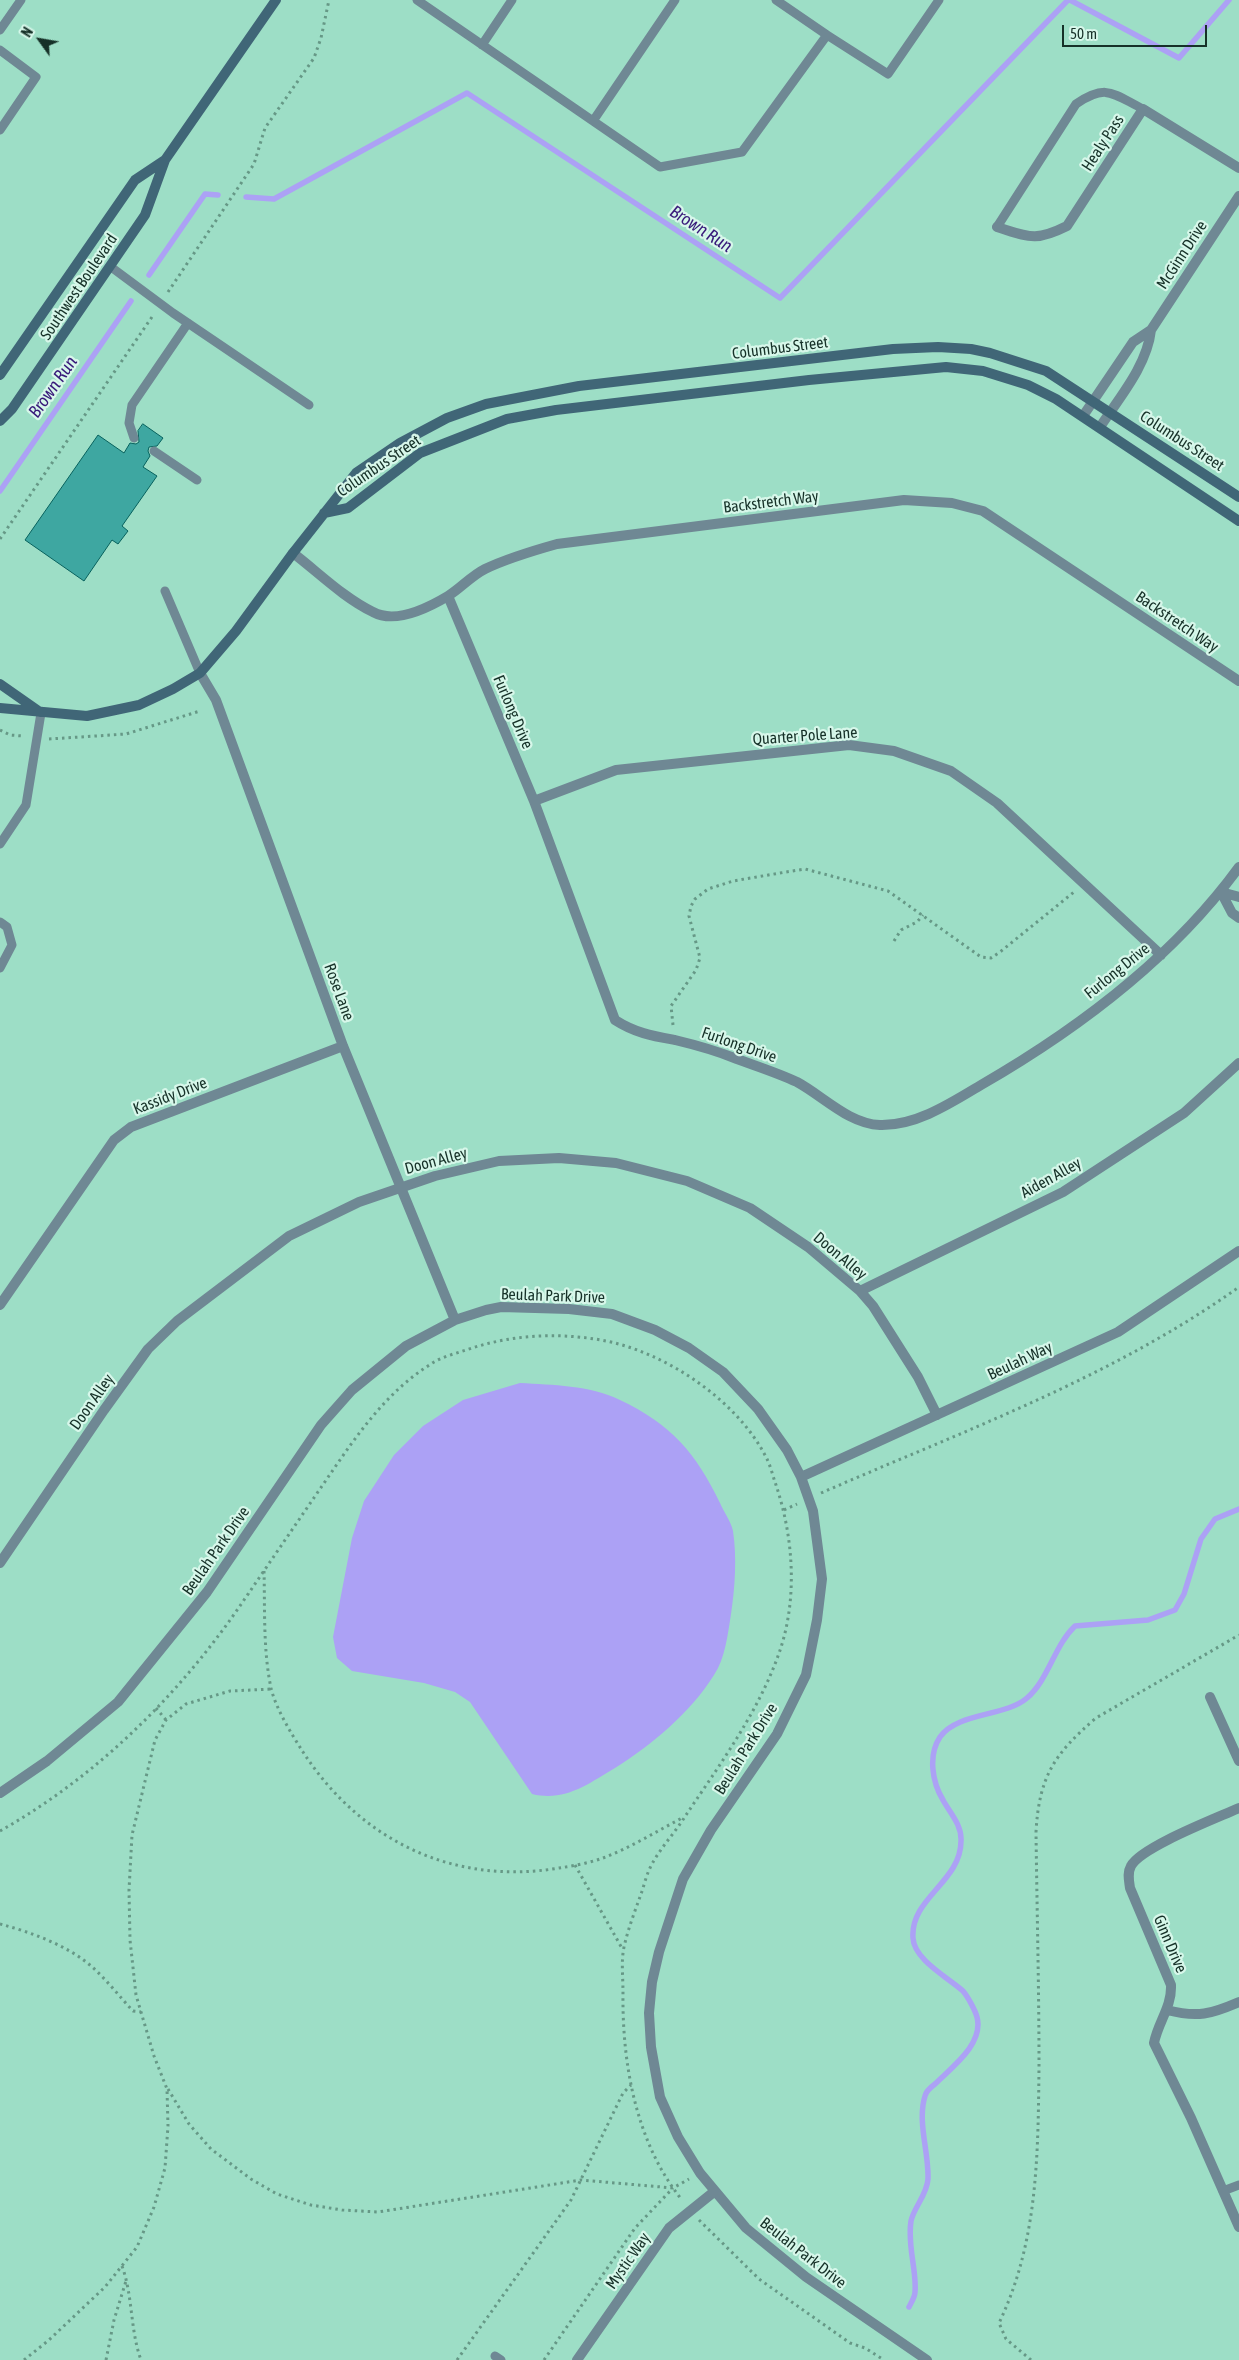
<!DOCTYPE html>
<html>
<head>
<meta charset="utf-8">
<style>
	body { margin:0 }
	#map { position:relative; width:1239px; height:2360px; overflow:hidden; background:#9ddec6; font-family:"Asap Condensed",sans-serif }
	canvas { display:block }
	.north { position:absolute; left:15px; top:15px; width:50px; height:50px; -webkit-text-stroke:4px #d7f7ea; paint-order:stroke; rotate:302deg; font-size:14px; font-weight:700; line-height:20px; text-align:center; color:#163128 }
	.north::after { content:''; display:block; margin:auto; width:18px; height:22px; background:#163128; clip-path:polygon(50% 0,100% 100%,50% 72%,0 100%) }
	.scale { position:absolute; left:1062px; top:25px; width:145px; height:22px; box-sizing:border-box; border:2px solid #163128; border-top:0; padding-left:6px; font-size:15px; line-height:18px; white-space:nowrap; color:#163128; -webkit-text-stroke:4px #d7f7ea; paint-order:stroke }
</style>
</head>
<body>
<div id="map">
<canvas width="1239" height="2360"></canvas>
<div class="north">N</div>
<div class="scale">50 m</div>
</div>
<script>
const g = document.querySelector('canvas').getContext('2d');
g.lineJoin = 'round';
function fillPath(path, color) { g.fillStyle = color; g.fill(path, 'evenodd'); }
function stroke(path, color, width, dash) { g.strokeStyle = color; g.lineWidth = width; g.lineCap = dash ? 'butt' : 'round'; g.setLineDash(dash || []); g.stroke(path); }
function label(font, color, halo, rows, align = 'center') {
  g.font = font + ' "Asap Condensed",sans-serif'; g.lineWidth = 4.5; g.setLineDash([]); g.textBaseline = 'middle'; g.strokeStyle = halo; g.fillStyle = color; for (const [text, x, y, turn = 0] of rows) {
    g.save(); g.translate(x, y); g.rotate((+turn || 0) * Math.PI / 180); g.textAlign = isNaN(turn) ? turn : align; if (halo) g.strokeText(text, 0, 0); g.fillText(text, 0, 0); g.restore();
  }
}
const water = new Path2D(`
	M520 1383C553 1385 589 1385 620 1400 671 1424 696 1453 720 1503 724 1512 731 1522 733 1531 737 1557 735 1588 731 1614 728 1633 725 1659 714 1675 690 1713 653 1744 615 1768 588 1784 565 1802 532 1794L470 1702 455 1692 424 1683 352 1671 337 1658 333 1637 352 1538 364 1501 394 1455 423 1426 463 1400Z`);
const stream = new Path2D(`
	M1070 0 1179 58 1229 0
	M246 197 274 199 467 93 780 298 1068 0
	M149 275 205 194 218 195
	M0 491 131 301
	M909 2307C911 2303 915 2297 915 2292 917 2271 907 2245 911 2221 914 2207 927 2195 928 2179 929 2152 917 2122 925 2096 926 2091 931 2087 935 2084 952 2067 984 2044 977 2017 975 2010 968 1997 963 1991 949 1978 914 1960 913 1938 910 1898 961 1882 961 1841 962 1825 950 1813 943 1800 932 1782 928 1755 940 1737 958 1712 1005 1717 1027 1698 1049 1679 1054 1646 1075 1626L1148 1620 1175 1610 1184 1594 1201 1539 1215 1519 1239 1509`);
const building = new Path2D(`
	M143 424 163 438 157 446 149 447 148 451 150 456 143 467 157 476 122 526 128 531 118 544 112 540 84 581 25 540 98 435 124 453 130 443 136 444 139 442 138 431Z`);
const path = new Path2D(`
	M168 292 254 164 265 128 314 58 321 38 329 0
	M0 539 154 314
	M0 730 10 735 23 736
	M49 739 126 734 200 711
	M894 941 901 930 917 922 923 915
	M673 1025 671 1006 696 970 700 958 689 916 691 906 695 899 708 889 733 881 786 872 805 869 888 891 981 957 991 958 1000 952 1074 892
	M821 1493C963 1431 1111 1378 1239 1287
	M784 1510 797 1504
	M264 1571C265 1609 263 1650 271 1688 276 1709 291 1733 303 1752 360 1840 453 1886 559 1868 573 1866 589 1863 603 1858 630 1848 657 1831 684 1817
	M156 1708 166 1720
	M0 1831C99 1775 181 1693 244 1600 270 1562 296 1524 322 1486 353 1441 384 1393 431 1364 441 1357 454 1354 466 1350 510 1335 554 1332 601 1340 664 1351 738 1400 767 1459 771 1467 773 1477 776 1485 794 1539 798 1602 778 1656 758 1712 719 1766 686 1815 675 1833 659 1849 650 1868 646 1876 644 1886 641 1894 635 1911 628 1929 624 1947 621 1961 623 1977 623 1992 622 2064 636 2143 682 2200
	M575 1865 623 1950
	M0 1924C30 1932 67 1945 91 1966 106 1979 119 1996 133 2011L141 2012
	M168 2089 189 2124 211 2149 251 2179 277 2194 311 2205 342 2210 378 2212 581 2180 673 2188 689 2179
	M699 2220 759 2279 850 2343 865 2348 884 2360
	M122 2266C133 2296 130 2330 141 2360
	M24 2360 49 2340 105 2287 137 2247 154 2207 165 2168 168 2126 167 2089 154 2056 136 1995 130 1940 129 1890 132 1835 155 1740 166 1720 186 1704 230 1691 272 1689
	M106 2360 114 2320 126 2281
	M457 2360 571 2200 623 2093 631 2085
	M544 2360 635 2228 673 2188
	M1031 2360 1006 2339 999 2323C1038 2242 1038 2155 1039 2067 1039 1989 1037 1911 1036 1832 1039 1777 1054 1754 1096 1718L1239 1635`);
const lane = new Path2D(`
	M417 0 660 167 742 152 827 35 888 74 939 0
	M776 0 827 35
	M0 30 21 0
	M482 45 512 0
	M0 50 36 77 0 130
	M593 121 675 0
	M997 227 1076 104C1107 83 1113 94 1143 109
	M111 267 173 313 309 405
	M134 438 129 423 132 405 188 323
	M154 451 197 480
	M165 591 200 673
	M0 844 26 805 41 713
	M0 922 7 927 12 945 0 968
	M1223 2191 1239 2185
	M495 2356 501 2360`);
const street = new Path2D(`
	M997 227C1029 237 1035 242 1067 226L1143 109 1239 168
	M1083 416 1133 342 1151 330 1239 196
	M1100 427C1119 398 1147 366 1151 330
	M293 553C319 573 344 598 373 612 395 624 428 608 448 596 461 588 471 576 485 569 508 558 532 551 557 544L904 500 952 503 983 511 1239 681
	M448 596 534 801 615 1020C635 1033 653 1036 675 1040 696 1045 717 1051 737 1059 756 1066 778 1073 797 1082 823 1096 849 1124 880 1125 916 1126 951 1103 981 1085 1078 1029 1172 959 1239 867
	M200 673 216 700 343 1046 455 1320
	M534 801 616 770 849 745 894 751 951 771 997 803 1161 955
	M1221 892 1232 913 1239 918
	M1221 892 1239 897
	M860 1291 1063 1192 1184 1113 1239 1063
	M0 1305 114 1140 131 1127 343 1046
	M801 1477 1118 1332 1239 1251
	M0 1563 104 1410 148 1349 177 1321 289 1236 359 1202 435 1176 499 1161 559 1158 616 1163 687 1181 750 1208 808 1247 860 1291 873 1306 918 1377 937 1415
	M1210 1697 1239 1761
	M0 1793 47 1761 118 1702 207 1592 321 1425 352 1390 406 1346 455 1320 486 1310 501 1307 569 1309 612 1314 655 1330 689 1348 723 1372 758 1409 787 1450 801 1477 813 1511 822 1579 817 1620 806 1675 777 1734 711 1830 683 1879 659 1952 652 1982 649 2013 651 2047 660 2097 678 2137 700 2173 746 2228 806 2277 927 2360
	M1239 1808C1217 1818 1141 1847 1131 1866 1127 1873 1129 1880 1130 1888L1171 1985C1172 2007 1158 2022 1154 2043L1191 2118 1239 2227
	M1167 2010C1198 2018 1211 2014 1239 2002
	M577 2360 669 2228 715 2191`);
const secondary = new Path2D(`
	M0 375 135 180 165 160
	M0 421 12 409 145 215 165 160 276 0
	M324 513 348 508 420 453 507 419 556 410 809 380 946 367 983 371 1028 385 1056 399 1239 521
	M0 684 40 712
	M0 708 87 716 139 705 173 689 200 673 236 631 293 553 356 473 400 443 447 418 486 404 579 386 893 349 938 347 971 349 990 353 1046 371 1239 497`);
const streetNames = [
	["Healy Pass",1103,143,-57],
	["McGinn Drive",1182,255,-57],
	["Southwest Boulevard",79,287,-56],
	["Columbus Street",780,348,-7],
	["Columbus Street",1182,441,33],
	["Columbus Street",379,466,-34],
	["Backstretch Way",771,502,-7],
	["Backstretch Way",1177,622,34],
	["Furlong Drive",513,712,67],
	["Quarter Pole Lane",805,736,-4],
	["Furlong Drive",1117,971,-39],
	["Rose Lane",339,992,70],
	["Furlong Drive",739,1045,19],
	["Kassidy Drive",170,1096,-21],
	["Doon Alley",436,1161,-15],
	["Aiden Alley",1051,1178,-29],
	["Doon Alley",840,1256,40],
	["Beulah Park Drive",553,1296,2],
	["Beulah Way",1020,1361,-25],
	["Doon Alley",92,1402,-55],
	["Beulah Park Drive",216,1551,-55],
	["Beulah Park Drive",746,1749,-58],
	["Ginn Drive",1170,1944,67],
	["Beulah Park Drive",803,2253,38],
	["Mystic Way",628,2261,-55]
];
const waterNames = [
	["Brown Run",701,229,33],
	["Brown Run",53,387,-55]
];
fillPath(water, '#aca1f5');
stroke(stream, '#aca1f5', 5.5);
fillPath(building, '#3ea7a1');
stroke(building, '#07615d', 1);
stroke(path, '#669886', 3, [2.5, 4]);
stroke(lane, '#6f8894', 9);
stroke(street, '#6f8894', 10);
stroke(secondary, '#406677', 10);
label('16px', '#163128', '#d7f7ea', streetNames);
label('italic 18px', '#381a7a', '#d7f7ea', waterNames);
</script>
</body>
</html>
